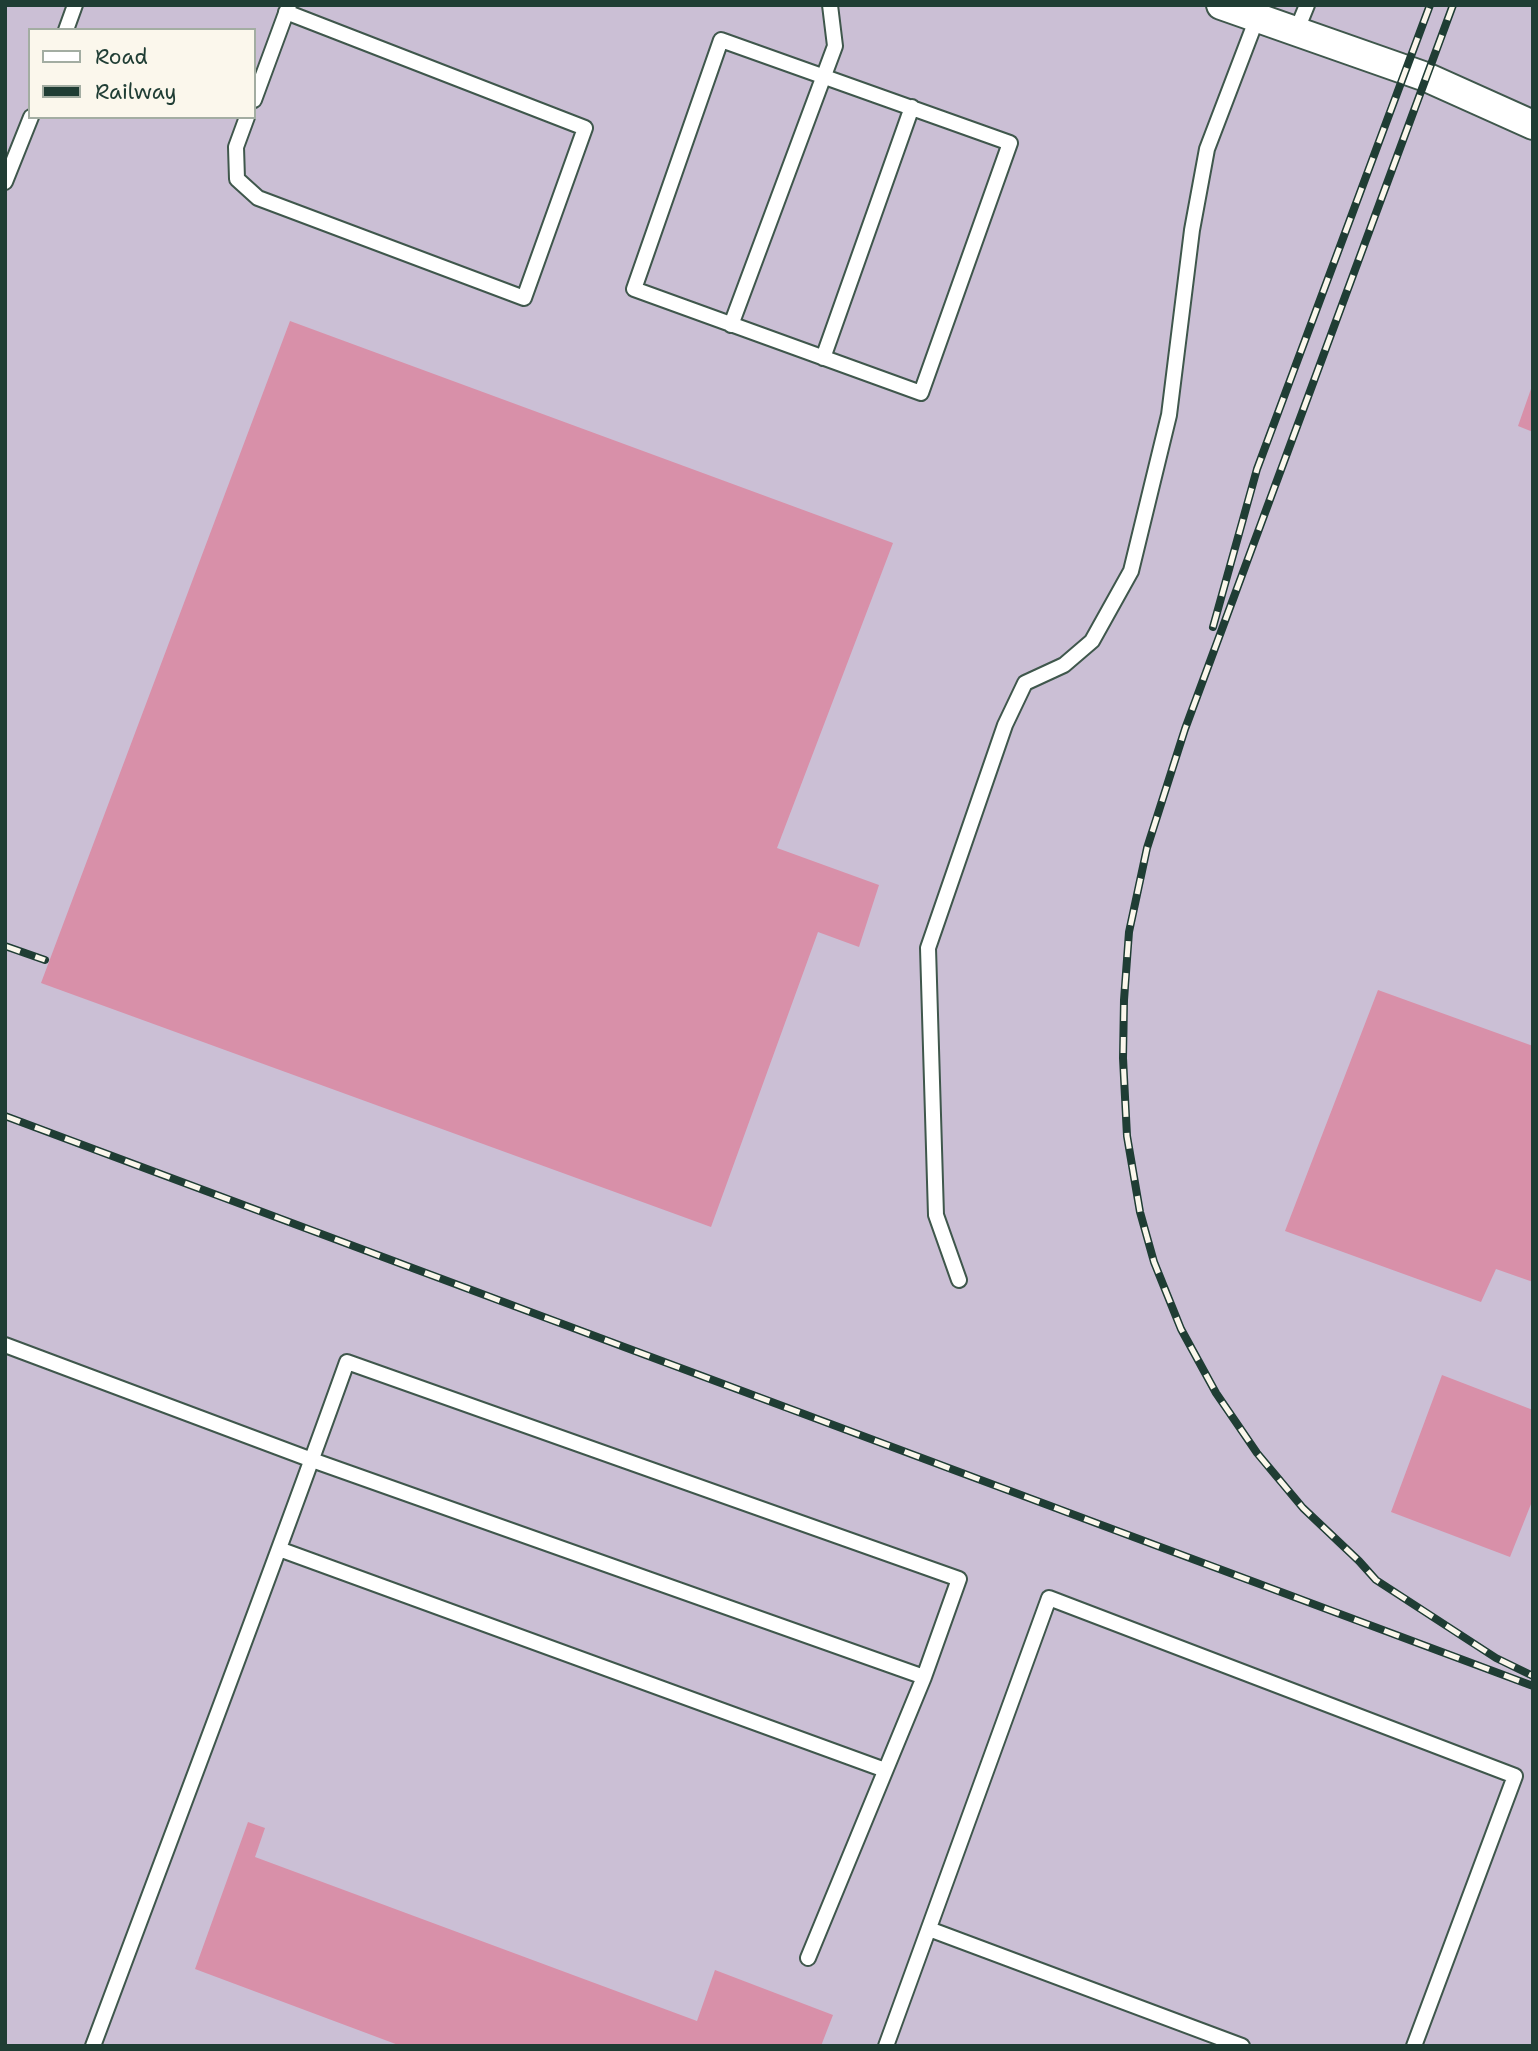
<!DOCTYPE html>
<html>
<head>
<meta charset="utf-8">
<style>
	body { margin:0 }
	#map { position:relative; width:1538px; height:2051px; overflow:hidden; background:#f5ecd7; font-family:"Shantell Sans",sans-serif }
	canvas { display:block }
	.frame { position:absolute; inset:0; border:7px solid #1f3d34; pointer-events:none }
	.legend { position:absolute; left:28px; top:28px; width:228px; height:91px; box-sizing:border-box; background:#fbf7ec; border:2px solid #a3ada2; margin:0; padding:9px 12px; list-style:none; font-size:21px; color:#1f3d34 }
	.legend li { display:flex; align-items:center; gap:14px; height:35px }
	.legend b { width:35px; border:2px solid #a3ada2 }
</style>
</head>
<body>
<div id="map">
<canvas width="1538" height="2051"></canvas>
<div class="frame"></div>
<ul class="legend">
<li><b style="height:9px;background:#fff"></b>Road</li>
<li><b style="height:9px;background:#1f3d34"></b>Railway</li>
</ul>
</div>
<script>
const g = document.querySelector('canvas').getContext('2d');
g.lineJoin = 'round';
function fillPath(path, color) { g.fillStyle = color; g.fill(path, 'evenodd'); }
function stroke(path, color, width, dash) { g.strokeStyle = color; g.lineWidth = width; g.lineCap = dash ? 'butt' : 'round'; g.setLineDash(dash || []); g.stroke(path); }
const industrial = new Path2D(`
	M5 5H1533V2046H5ZM30 30H254V117H30Z`);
const building = new Path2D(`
	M290 321 893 543 777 848 879 885 859 947 818 932 711 1227 41 983Z
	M1532 386H1533V432L1518 426Z
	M1378 990 1533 1046V1282L1496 1269 1481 1302 1285 1231Z
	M1442 1375 1533 1410V1499L1510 1557 1391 1512Z
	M248 1822 265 1828 255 1857 697 2021 715 1970 833 2015 821 2046H401L195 1969Z`);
const service = new Path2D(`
	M66 30 75 5
	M1296 32 1307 5
	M721 40 1010 143 921 393 634 289Z
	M254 100 289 5
	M247 117 236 147 237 179 258 198 524 298 585 128 286 12
	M5 182 31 117
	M731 325 835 46 830 5
	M823 358 912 107
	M959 1280 936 1215 928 948 1005 725 1025 683 1064 665 1092 641 1131 571 1169 415 1192 230 1207 149 1257 18
	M5 1345 312 1460 924 1677 959 1579 347 1362C265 1591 178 1818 93 2046
	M279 1549 885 1770
	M929 1929 1242 2046
	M808 1958 924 1677
	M886 2046 1049 1598 1515 1776 1414 2046`);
const minor = new Path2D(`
	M1221 5 1426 77 1533 125`);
const rail = new Path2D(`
	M1453 5 1185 729 1147 848 1129 932 1124 1000 1123 1058 1127 1136 1140 1212 1154 1262 1181 1329 1216 1393 1257 1453 1303 1508 1359 1561 1376 1580 1496 1658 1533 1676
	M1213 627 1257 469 1430 5
	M5 946 45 960
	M5 1116 1533 1686`);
fillPath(industrial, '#cbbfd5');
fillPath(building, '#d890a9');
stroke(service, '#3f574c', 18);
stroke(minor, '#3f574c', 32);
stroke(service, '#fff', 14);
stroke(minor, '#fff', 28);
stroke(rail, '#1f3d34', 8);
stroke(rail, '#fbf7ec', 5, [16]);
</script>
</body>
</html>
